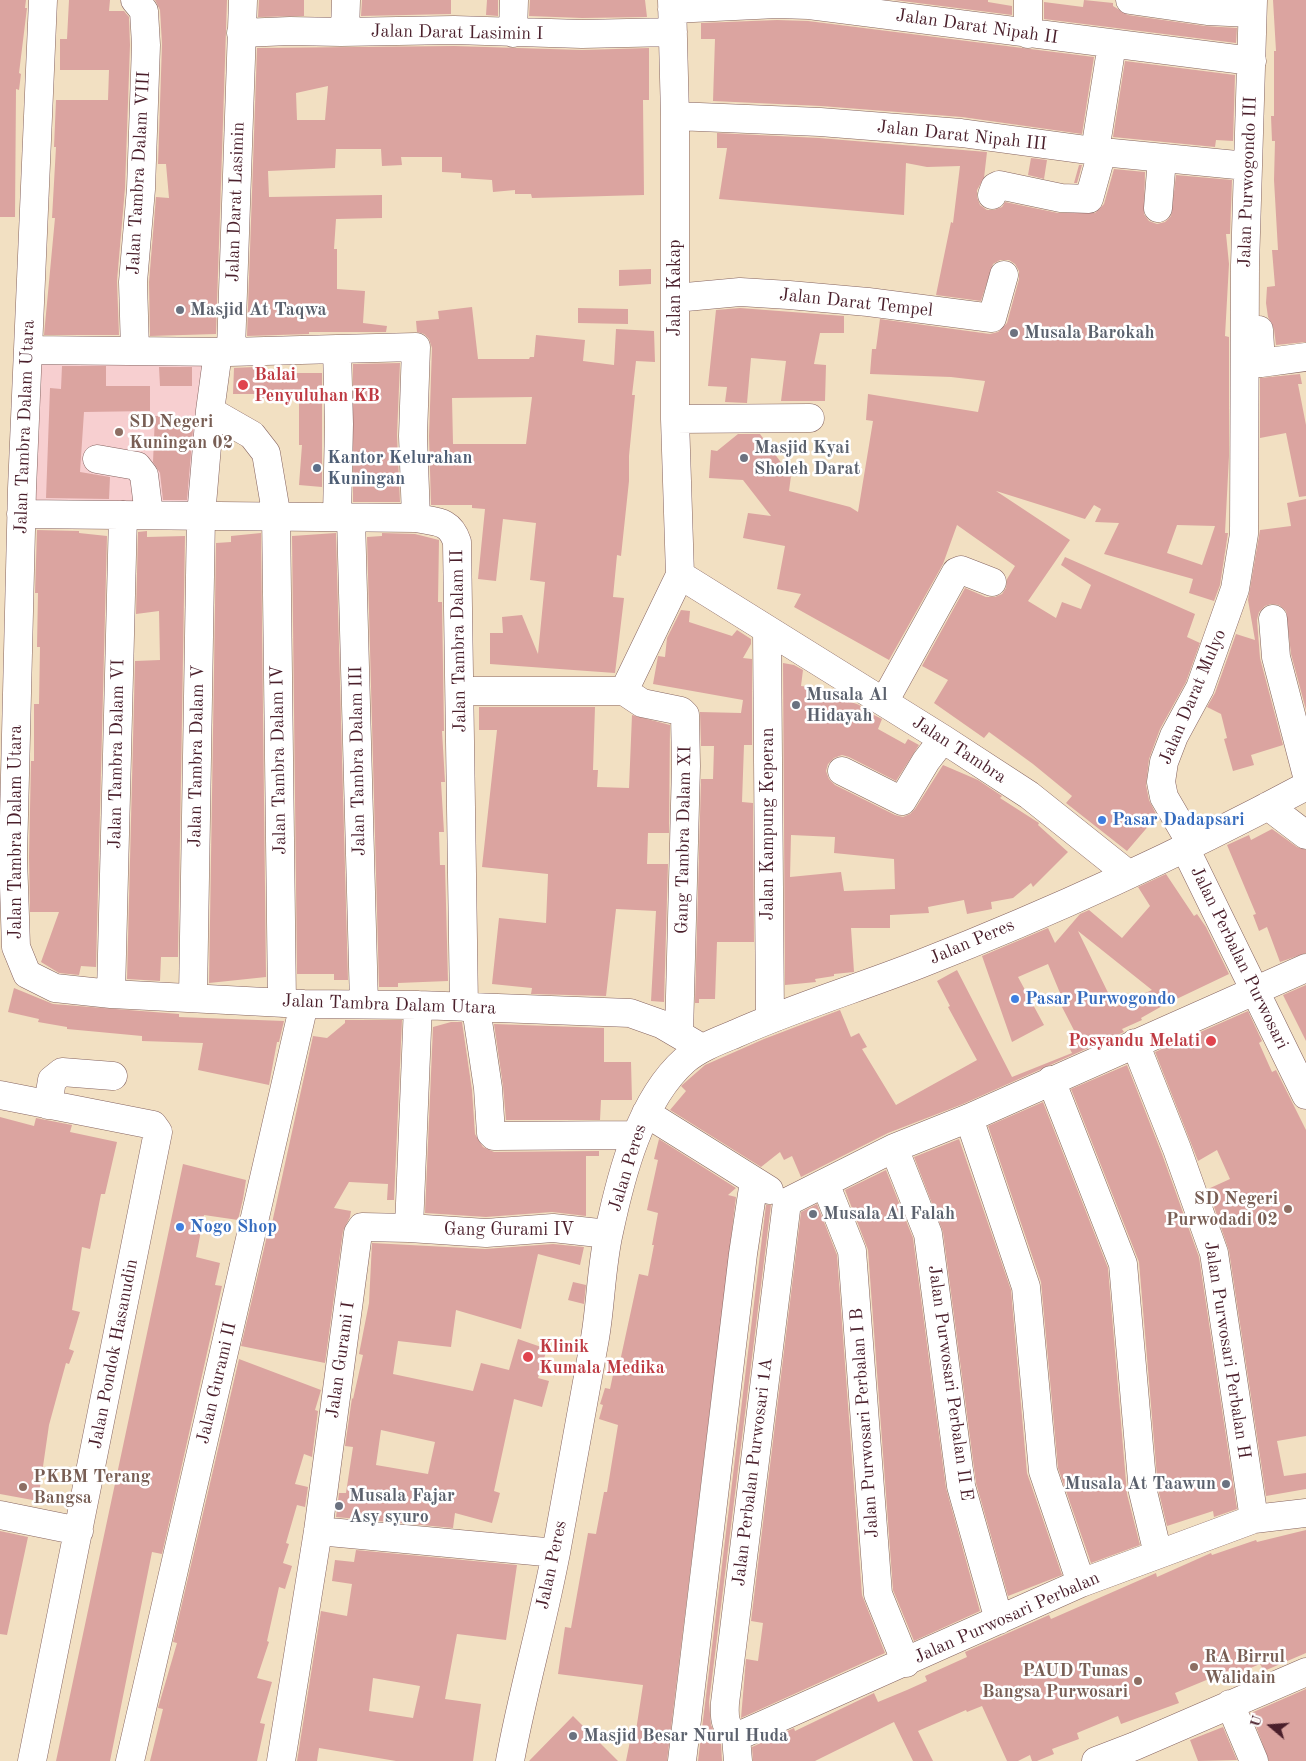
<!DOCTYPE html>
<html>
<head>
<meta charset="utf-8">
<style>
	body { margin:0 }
	#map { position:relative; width:1306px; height:1761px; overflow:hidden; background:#f2e0c2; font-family:"Old Standard TT",serif }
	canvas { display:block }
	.north { position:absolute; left:1246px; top:1701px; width:50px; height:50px; -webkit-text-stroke:4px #fff; paint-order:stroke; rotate:288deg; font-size:14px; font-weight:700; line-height:20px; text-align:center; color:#4a1f2b }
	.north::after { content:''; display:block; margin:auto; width:18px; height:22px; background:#4a1f2b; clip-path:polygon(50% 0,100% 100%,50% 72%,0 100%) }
</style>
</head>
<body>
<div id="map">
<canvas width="1306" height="1761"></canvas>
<div class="north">U</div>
</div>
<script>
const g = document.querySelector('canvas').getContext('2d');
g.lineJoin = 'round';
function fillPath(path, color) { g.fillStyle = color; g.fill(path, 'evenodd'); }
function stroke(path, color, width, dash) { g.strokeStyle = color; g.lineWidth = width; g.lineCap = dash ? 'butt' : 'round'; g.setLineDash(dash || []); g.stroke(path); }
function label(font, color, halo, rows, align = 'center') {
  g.font = font + ' "Old Standard TT",serif'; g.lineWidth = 5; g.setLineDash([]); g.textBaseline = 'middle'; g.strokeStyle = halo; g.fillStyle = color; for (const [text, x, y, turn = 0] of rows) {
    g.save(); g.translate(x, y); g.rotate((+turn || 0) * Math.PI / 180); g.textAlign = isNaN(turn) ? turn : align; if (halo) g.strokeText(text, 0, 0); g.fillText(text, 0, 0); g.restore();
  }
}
const built = new Path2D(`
	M203 354 200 511 35 504 40 360Z`);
const building = new Path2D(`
	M0 0H26L25 8H27L19 73 21 74 19 90 16 89 15 217H0Z
	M69 0H110L109 11H124L129 17 130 45 125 188 117 281 119 335H44L55 218H52L56 147H54L56 100H108L109 70H60V39H67Z
	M155 0H227L216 334 150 336 149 282 156 197 169 198 166 164H158L162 44 160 10Z
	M259 0H304V16L258 17Z
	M362 0H451V14L361 16Z
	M487 0H498V16L486 15Z
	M530 0H645L647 17 582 18 529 16Z
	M894 0H988V2L1012 6V15Z
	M1084 0 1113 3V6L1128 15 1205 26 1237 28 1236 43 1044 19V2L1083 7Z
	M1273 0H1306V342L1276 345 1274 329 1268 317 1266 303 1267 287 1275 286 1272 250H1278L1274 180 1275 141H1272L1271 116H1274V51H1276Z
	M777 20 808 21 1094 57 1082 134 962 117 821 106 713 101 715 39H701V23Z
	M454 46 582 50 649 48V100H643L644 195 532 198 531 194H515V190L493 192 492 180 461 178V173L442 172V157H401L402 165 382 166 381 149H336L335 168 268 171 269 197 382 195V218L336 219 334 249H337V289L365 291 363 323 387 326 386 332H309V334L247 336 257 48ZM328 86 325 120H297L296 93Z
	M1125 61 1235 75 1233 141 1216 140 1215 147 1113 137Z
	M717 133 819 138 987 152 984 178 977 190V197L980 205 987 210H994L1002 207 1005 202 1058 213H1095L1104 204 1114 169 1145 172 1144 214 1149 221 1157 224 1165 222 1171 216 1176 175 1232 180 1230 234H1226L1229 264 1225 336 1229 337V456L1225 533H1228L1220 585 1214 601 1189 593 1193 579 1104 554 1119 523 1095 522 1101 509 1094 505 1085 519 996 491 1070 540 1028 601 1056 618 1062 602 1081 609 1091 585 1061 565 1065 557 1195 614 1187 637 1200 643 1186 682 1160 729 1149 759 1146 785 1149 800 1157 816 1127 851 1066 803 1072 796 1033 764 989 732 984 738 934 703 948 680 922 666 965 588 986 597H995L1002 594 1006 588 1007 579 1015 566 957 525 943 564 889 660 794 607 801 594 777 589 785 546 743 538 748 513 771 516 743 480 709 478 711 450 717 451 738 434H760L791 476 789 491 850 507 858 512 873 421 866 420 868 394 978 412 985 381 951 377 870 374 872 349H876L880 319 990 334 998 332 1007 323 1019 279V271L1015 264 1009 260H1000L993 264 981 301 936 295 951 222 953 223 960 166 927 167 906 163 904 215 719 199 727 148H717ZM1177 525 1215 526 1202 565 1167 553Z
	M1031 158 1047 160 1044 179 1028 175Z
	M1079 165H1082L1077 183H1074Z
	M651 269V284L619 286V270Z
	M472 307 478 359H529L530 357H534L536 335 585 340 583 361 614 365 616 329 654 331 655 362 636 361 632 395H635L629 456V481L621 556 617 555 613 597 624 598 615 673 490 664V633H503L502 617 522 615 538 654 545 582 530 580 536 523 503 519 496 581 478 579 485 509 472 508V505H431L429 436 432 348 429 339 424 334 417 332 416 321 439 319 438 311ZM532 397 526 444H453L452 398Z
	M578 308 628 309V324L578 323Z
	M740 308 844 316V333H820L814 364 826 365 825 401H781L786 361 751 358 747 403 725 402 727 387 708 386 716 310Z
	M400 363 397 435 400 502H353V364Z
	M62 366H106V386H150V411L84 412 80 472 110 477 109 499 46 498 50 388 61 389Z
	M159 367H192V386H160Z
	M255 367V373H322V487L299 485 302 445H299V398H258V394H233L234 368H232Z
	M1300 374 1302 384H1298L1306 425V496L1299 497 1286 433 1260 438V378Z
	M155 416 194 418 187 500H163L160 473 153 462Z
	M1306 499V710L1291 654 1286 611 1279 605 1271 604 1265 606 1259 612 1257 620 1260 658 1283 745 1251 755 1254 765 1233 771 1224 739 1227 738 1221 714 1207 707 1215 693 1236 634 1255 640 1248 600 1260 530 1291 526 1287 503Z
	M37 530 79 531V533L107 536 96 967 81 966 79 975 59 973 41 962 59 912H30L29 857 31 761H34V704H39L40 647H37L38 593H35Z
	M147 531V537L185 536 178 957H161L160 981 127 979 135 661 160 660 159 611 136 614 138 532Z
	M261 533 266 977 209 983 216 543 231 542V536Z
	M336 533 348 980H334V974H297L292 536Z
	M382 533 415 534 439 540 438 602H442L444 731H442L445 782H441L444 832H439L440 865H445L448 981 398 983V987H379L367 537 382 536Z
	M681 610 690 611 689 622 732 636 737 630 751 639V644L743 658 752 659V745H744L742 802 753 803 754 942H717L715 999H699V1003H695L701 779H713L714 746H701L700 712 741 713 743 700 653 684 658 656 665 657 667 638Z
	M783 663 794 665 803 670 801 686 817 688 816 691 857 704 861 706 860 708 882 719 878 729 905 744 908 739 919 745 896 781 849 757 842 755 834 758 828 764 826 771 829 779 835 785 895 815 903 817 910 814 915 809 943 765 978 780 1002 796 1000 798 1039 823 1038 825 1068 852 1033 887 1031 883 1013 898 991 902 992 909 967 914 964 900 928 907 929 913 890 915V928H851L854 972 834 974V976L815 979 816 982 785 985ZM791 835 835 837 834 853 894 859 895 889 844 891 841 872 790 877Z
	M479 707H595L593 770H598L597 787 629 788 632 715 670 725 669 833H648L647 864H668L664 1002 651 1001 656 911 616 909 606 996 531 994 532 988 492 984 499 918 546 923 548 874 482 867 497 730H479Z
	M1272 829 1297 847 1306 850V953L1280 962 1267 927 1259 931 1253 915 1256 914 1227 845 1249 835 1251 840Z
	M1166 874 1194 916 1197 914 1206 927 1229 974 1164 1005 1141 1018 1142 1020 1122 1029 1124 1032 963 1104 888 1133 801 1177 792 1156 784 1160 780 1152 761 1167 670 1110 686 1091 681 1086 705 1065 764 1039 840 1010 851 1037 859 1033 867 1047 862 1049 896 1105 977 1060 948 1007 950 1006 937 981 957 970 1012 1077 1072 1053 1069 1047 1080 1042 1062 1007 1065 1005 1048 964 1018 977 1044 1025 1012 1042 982 956 1048 928 1055 943 1080 914 1089 910 1122 938 1150 906 1138 887ZM1078 931 1152 990 1115 1007Z
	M1306 985V1041L1283 995Z
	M14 988 53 1004 179 1014V1017L284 1021 279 1042H277L269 1085 198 1070 203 1043 142 1041V1036L67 1029V1027L38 1022 39 1019 8 1012Z
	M1248 1011 1262 1041 1259 1043 1272 1072 1276 1070 1306 1130V1436L1277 1441 1284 1476 1306 1473V1489L1266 1496 1229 1251 1208 1189 1230 1179 1217 1150 1198 1161 1155 1052Z
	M345 1020H402L394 1200H387L388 1184 349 1182 334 1208 351 1211 350 1217 343 1231 325 1363 241 1346 270 1223H272L313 1036 327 1038 345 1023Z
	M451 1022H462L472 1090 475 1134 483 1147 494 1152 599 1151V1156H586V1216L552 1212 486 1217 425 1213 433 1027Z
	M494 1024 604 1028V1062H631L632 1100H601L600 1120H506L503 1086Z
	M1127 1065 1162 1154 1199 1257 1237 1509 1214 1517 1213 1511 1167 1526 1158 1489 1139 1262 1071 1089Z
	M1043 1102 1108 1268 1127 1494 1140 1545 1091 1563 1058 1468 1041 1282 988 1126Z
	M0 1117 34 1126 36 1118 72 1125 70 1132 117 1142 105 1194H101L90 1249 82 1247 72 1310 80 1312 69 1349 74 1351 69 1364 66 1363 49 1425 38 1501 0 1494Z
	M659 1139 736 1188 728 1195 736 1197 667 1761H626L631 1736 635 1737 643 1685 558 1674 565 1627 571 1628 588 1533 596 1534 604 1492H607L618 1425 599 1419 603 1405 600 1404 605 1388 610 1389 615 1365 619 1366 639 1274 648 1276 654 1245H652L658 1213 647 1210 658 1160 654 1159Z
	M959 1139 1011 1290 1027 1473 1062 1575 1008 1596 976 1483 943 1232 914 1157Z
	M183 1164 246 1180 243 1199 238 1220 204 1215 196 1257 220 1263 215 1285 222 1286 162 1554 152 1552 110 1761H56Z
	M886 1170 913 1238 946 1488 980 1611 914 1641 893 1590 868 1250 845 1190Z
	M817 1204 837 1255 862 1595 885 1653 741 1718 746 1659 758 1661 763 1623 751 1621 801 1212Z
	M766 1205H771L709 1702 711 1725 721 1744 722 1761H698Z
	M372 1243 485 1249 553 1244 584 1247 580 1265 538 1254 521 1329 456 1310 451 1347 398 1341 393 1374 473 1391 481 1363 509 1370 518 1339 547 1349 538 1378 549 1381 542 1407 514 1399 494 1491 500 1493 492 1523 455 1513 453 1528 336 1517 339 1493H346L353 1447 345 1446 352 1398 353 1399 363 1355 359 1354 369 1303ZM381 1430 435 1442 428 1474 376 1465Z
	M573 1282 586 1285 584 1304 568 1300Z
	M239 1359 321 1390 315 1410 318 1411 312 1457 304 1454 295 1484 308 1487 305 1507 297 1505 286 1543 289 1544 283 1563 292 1566 285 1589 279 1587 267 1641 269 1642 257 1678 272 1682 260 1723 265 1724 257 1761H150L163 1709 158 1708 177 1643 173 1642Z
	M1306 1530V1653L1264 1671 1260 1664 1236 1674 1233 1669 1175 1693 1179 1703 1121 1724 1118 1716 1077 1733 1079 1739 1052 1749 1054 1754 1037 1761H1032L1030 1755 1018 1761H1007L982 1706 967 1712 966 1710 918 1731 933 1761H913L894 1722 815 1761H753L752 1747 794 1728 795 1731 874 1693 878 1702 907 1690 927 1681 925 1676 967 1657 965 1652 1049 1615 1051 1619 1156 1573 1157 1577 1211 1553 1212 1555 1256 1540 1257 1542Z
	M0 1531 28 1537 7 1635 0 1634Z
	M356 1550 517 1565 506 1640 457 1634 445 1699 481 1704 473 1761H396L319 1748 317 1761H297L321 1611 347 1616 352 1584 332 1581 335 1560 354 1562ZM373 1678 420 1686 413 1718 369 1711Z
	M1306 1689V1761H1269L1251 1713Z
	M573 1716 618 1761H529Z
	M1223 1727 1237 1760 1198 1761 1190 1740Z`);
const minor = new Path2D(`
	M43 0 22 489 13 857 16 947 27 974 55 988 111 994 304 1004 418 1005 630 1013 661 1024 702 1048
	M1130 0 1207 11 1252 13
	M672 9 777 4 809 5 1252 61
	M345 32 346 0
	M241 33 290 31 341 32 454 30 582 34 673 32
	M513 33 514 0
	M1028 34V0
	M675 116 820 122 961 133 1102 152 1247 166
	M1095 151 1112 44
	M992 195 995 187 999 185 1061 198 1089 199 1102 152
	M1158 208 1162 158
	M675 298 740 292 789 295 868 302 992 318 1004 275
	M1259 330 1261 363 1306 357
	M28 350 229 352 231 350 243 0
	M135 350 133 282 141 189 146 45 144 11 135 0
	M229 352 337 349
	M210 411 252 435 266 453 276 512 282 1003
	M675 419 810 418
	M97 459 137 466 144 475 149 515
	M21 514 416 518C436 522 450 520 457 542L464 1007
	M337 517 339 424 337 349 416 347 413 436 416 518
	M351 518 364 1004
	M680 575 943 739 1029 795 1128 874
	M1273 619 1276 657 1306 772
	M767 630 770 1018
	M460 691H624L680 575 675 419V116L672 0
	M624 691 642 703 681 711 685 715 686 766 679 1034
	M884 702 956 572 961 570 992 582
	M842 771 902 801 926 761 943 739
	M1268 806 1306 835
	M1192 845 1164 797 1161 782 1164 762 1174 736 1200 688 1235 589 1244 534 1245 266 1253 0
	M1185 848 1306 1095
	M111 994 123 515
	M193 997 201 516 210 411 218 352
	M476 1008 488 1088 491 1133 494 1136 635 1135
	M1135 1043 1177 1149 1214 1253 1254 1519
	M1051 1080 1123 1264 1143 1492 1158 1554
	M0 1095 153 1125 158 1132 32 1761
	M48 1105 52 1080 62 1072 113 1076
	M646 1113 769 1190
	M969 1118 1026 1287 1043 1471 1081 1583
	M894 1148 928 1234 961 1486 999 1620
	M825 1183 852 1251 878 1594 906 1663
	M787 1202 894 1148 969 1118 1306 968
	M409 1228 486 1233 553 1228 608 1234
	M0 1515 79 1531
	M318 1531 556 1553
	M1230 1704 1254 1761
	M736 1737 1081 1583 1254 1519 1306 1513
	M736 1737C725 1727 724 1718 725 1703L787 1202
	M736 1737 738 1761
	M130 1761 304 1004
	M281 1761 318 1531 358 1233 362 1227 409 1228 418 1005
	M510 1761C523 1689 544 1619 557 1547 570 1477 583 1407 595 1338 601 1303 601 1267 609 1232 621 1175 640 1100 685 1060 699 1048 718 1041 735 1034 795 1007 859 988 920 964 1050 913 1183 852 1306 786
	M682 1761 743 1254 754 1181
	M1096 1761 1135 1746 1306 1672`);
const markers = [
	[180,310,5,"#6b7280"],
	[1014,333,5,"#6b7280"],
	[243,385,6,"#e0444e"],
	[119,432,5,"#8d6e63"],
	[744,458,5,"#6b7280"],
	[317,468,5,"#5c6f8a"],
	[796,705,5,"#6b7280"],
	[1102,820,5,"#3f7fe0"],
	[1015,999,5,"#3f7fe0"],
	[1211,1041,6,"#e0444e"],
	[1288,1209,5,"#8d6e63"],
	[813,1214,5,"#6b7280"],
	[180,1227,5,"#3f7fe0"],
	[528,1357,6,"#e0444e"],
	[1226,1484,5,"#6b7280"],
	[23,1487,5,"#8d6e63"],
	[339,1506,5,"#6b7280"],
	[1194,1667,5,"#8d6e63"],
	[1138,1681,5,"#8d6e63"],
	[573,1736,5,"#6b7280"]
];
const streetNames = [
	["Jalan Darat Nipah II",977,27,8],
	["Jalan Darat Lasimin I",457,33,1],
	["Jalan Darat Nipah III",962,136,6],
	["Jalan Tambra Dalam VIII",139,173,-87],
	["Jalan Purwogondo III",1248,182,-88],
	["Jalan Darat Lasimin",236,202,-88],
	["Jalan Kakap",675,288,-90],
	["Jalan Darat Tempel",856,303,6],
	["Jalan Tambra Dalam Utara",25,427,-88],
	["Jalan Tambra Dalam II",459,641,-91],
	["Jalan Darat Mulyo",1193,697,-67],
	["Jalan Tambra",959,750,33],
	["Jalan Tambra Dalam VI",117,754,-89],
	["Jalan Tambra Dalam V",197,756,-89],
	["Jalan Tambra Dalam IV",279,760,-91],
	["Jalan Tambra Dalam III",358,761,-91],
	["Jalan Kampung Keperan",768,824,-90],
	["Jalan Tambra Dalam Utara",16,832,-90],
	["Gang Tambra Dalam XI",684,840,-89],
	["Jalan Peres",972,942,-23],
	["Jalan Perbalan Purwosari",1239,958,64],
	["Jalan Tambra Dalam Utara",389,1005,2],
	["Jalan Peres",628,1168,-73],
	["Gang Gurami IV",509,1230],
	["Jalan Purwosari Perbalan H",1227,1350,81],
	["Jalan Pondok Hasanudin",114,1354,-79],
	["Jalan Gurami I",341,1360,-82],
	["Jalan Gurami II",217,1383,-77],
	["Jalan Purwosari Perbalan II E",950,1383,82],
	["Jalan Purwosari Perbalan I B",865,1423,-94],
	["Jalan Perbalan Purwosari 1A",753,1472,-83],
	["Jalan Peres",552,1565,-78],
	["Jalan Purwosari Perbalan",1007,1618,-24]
];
const worshipNames = [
	["Masjid At Taqwa",190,310],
	["Musala Barokah",1024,333],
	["Masjid Kyai",754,448],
	["Sholeh Darat",754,469],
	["Musala Al",806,695],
	["Hidayah",806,716],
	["Musala Al Falah",823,1214],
	["Musala At Taawun",1216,1484,"right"],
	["Musala Fajar",349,1496],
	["Asy syuro",349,1517],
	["Masjid Besar Nurul Huda",583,1736]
];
const healthNames = [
	["Balai",254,375],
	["Penyuluhan KB",254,396],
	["Posyandu Melati",1200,1041,"right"],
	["Klinik",539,1347],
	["Kumala Medika",539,1368]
];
const educationNames = [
	["SD Negeri",129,422],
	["Kuningan 02",129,443],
	["SD Negeri",1278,1199,"right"],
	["Purwodadi 02",1278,1220,"right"],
	["PKBM Terang",33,1477],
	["Bangsa",33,1498],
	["RA Birrul",1204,1657],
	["Walidain",1204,1678],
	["PAUD Tunas",1128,1671,"right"],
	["Bangsa Purwosari",1128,1692,"right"]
];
const serviceNames = [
	["Kantor Kelurahan",327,458],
	["Kuningan",327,479]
];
const shopNames = [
	["Pasar Dadapsari",1112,820],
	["Pasar Purwogondo",1025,999],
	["Nogo Shop",190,1227]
];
fillPath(built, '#f7cfd0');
fillPath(building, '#dba4a0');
stroke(minor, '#856360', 29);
stroke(minor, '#fff', 28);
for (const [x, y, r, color] of markers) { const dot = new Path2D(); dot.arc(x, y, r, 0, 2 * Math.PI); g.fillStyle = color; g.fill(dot); stroke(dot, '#fff', 2); }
label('18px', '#4a1f2b', '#fff', streetNames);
label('bold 18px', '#5b616d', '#fff', worshipNames, 'left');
label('bold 18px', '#be3a42', '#fff', healthNames, 'left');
label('bold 18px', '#785e54', '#fff', educationNames, 'left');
label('bold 18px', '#4e5e75', '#fff', serviceNames, 'left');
label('bold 18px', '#366cbe', '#fff', shopNames, 'left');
</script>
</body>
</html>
